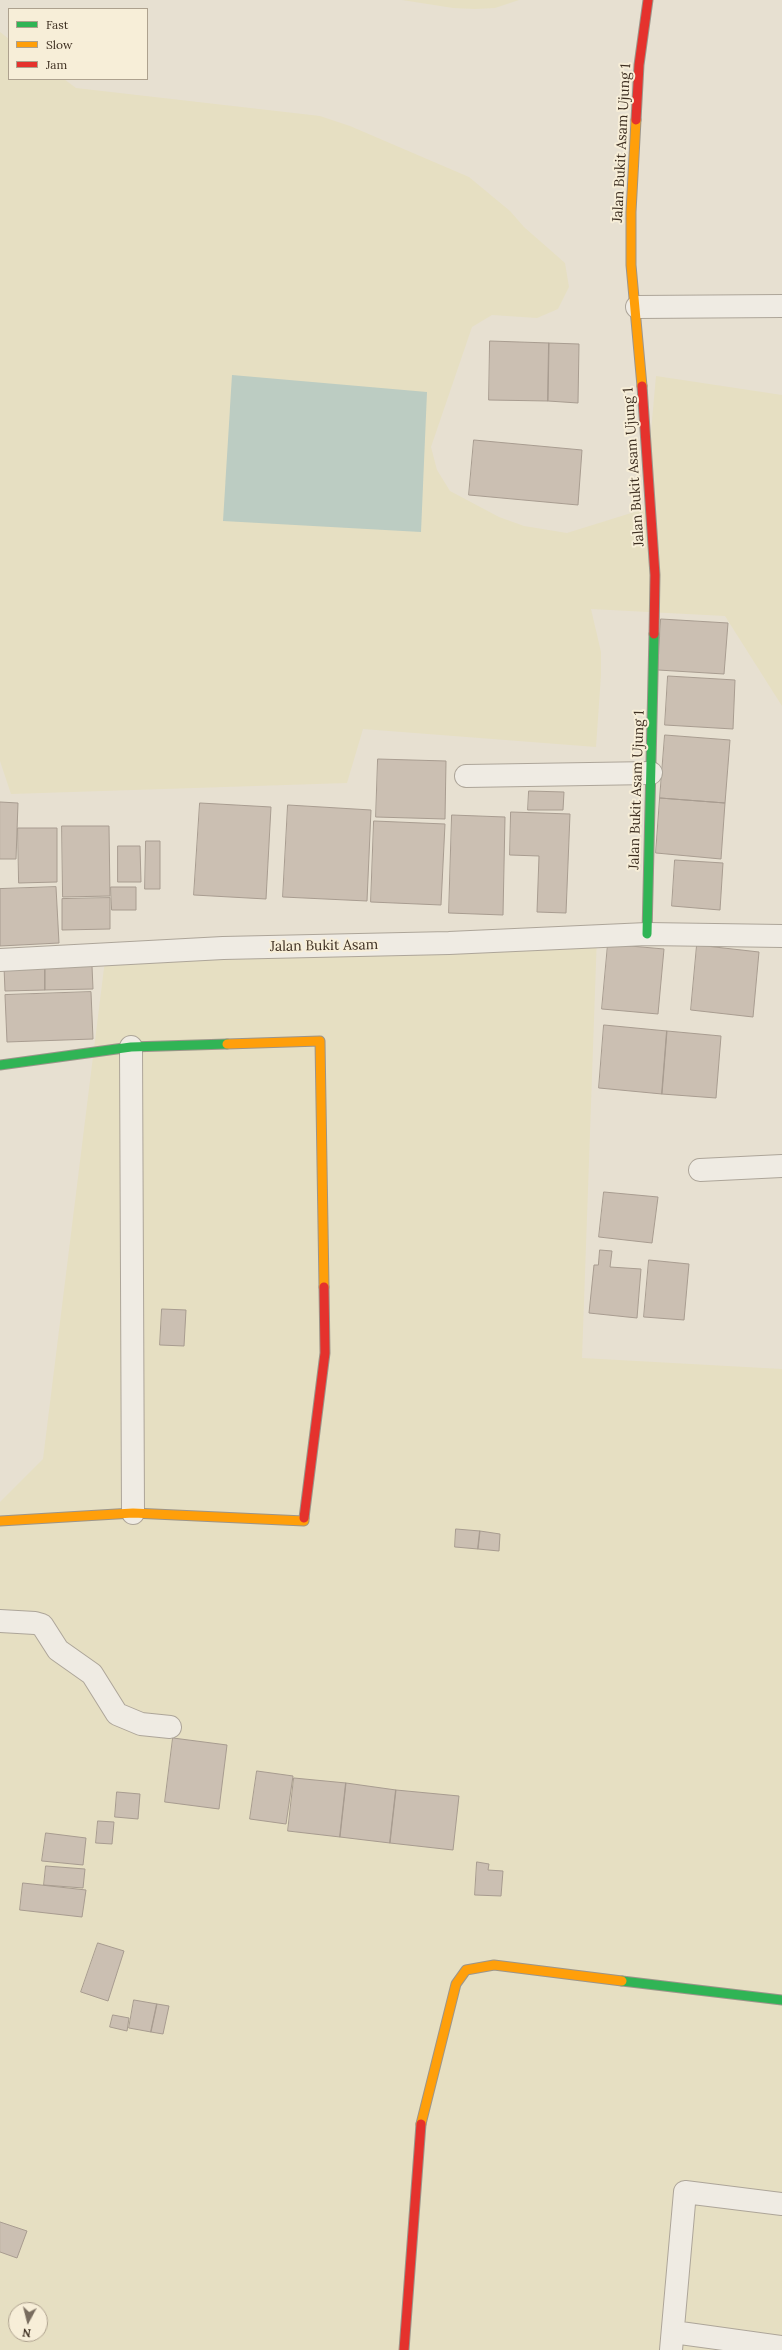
<!DOCTYPE html>
<html>
<head>
<meta charset="utf-8">
<style>
	body { margin:0 }
	#map { position:relative; width:782px; height:2350px; overflow:hidden; background:#e7e0d1; font-family:Lora,serif }
	canvas { display:block }
	.legend { position:absolute; left:8px; top:8px; width:140px; height:72px; box-sizing:border-box; background:#f7eed8; border:1px solid #ada18e; margin:0; padding:5px 7px; list-style:none; font-size:12px; color:#3d2e20 }
	.legend li { display:flex; align-items:center; gap:8px; height:20px }
	.legend b { width:20px; border:1px solid #ada18e }
	.north { position:absolute; left:8px; top:2302px; width:40px; height:40px; box-sizing:border-box; background:#f7eed8; border:1px solid #ada18e; border-radius:50%; rotate:187deg; font-size:11px; font-weight:700; line-height:16px; text-align:center; color:#3d2e20 }
	.north::after { content:''; display:block; margin:auto; width:14px; height:18px; background:#786c5e; clip-path:polygon(50% 0,100% 100%,50% 72%,0 100%) }
</style>
</head>
<body>
<div id="map">
<canvas width="782" height="2350"></canvas>
<ul class="legend">
<li><b style="height:5px;background:#30b455"></b>Fast</li>
<li><b style="height:5px;background:#ff9f0a"></b>Slow</li>
<li><b style="height:5px;background:#e5322d"></b>Jam</li>
</ul>
<div class="north">N</div>
</div>
<script>
const g = document.querySelector('canvas').getContext('2d');
g.lineJoin = 'round';
function fillPath(path, color) { g.fillStyle = color; g.fill(path, 'evenodd'); }
function stroke(path, color, width, dash) { g.strokeStyle = color; g.lineWidth = width; g.lineCap = dash ? 'butt' : 'round'; g.setLineDash(dash || []); g.stroke(path); }
function label(font, color, halo, rows, align = 'center') {
  g.font = font + ' Lora,serif'; g.lineWidth = 4; g.setLineDash([]); g.textBaseline = 'middle'; g.strokeStyle = halo; g.fillStyle = color; for (const [text, x, y, turn = 0] of rows) {
    g.save(); g.translate(x, y); g.rotate((+turn || 0) * Math.PI / 180); g.textAlign = isNaN(turn) ? turn : align; if (halo) g.strokeText(text, 0, 0); g.fillText(text, 0, 0); g.restore();
  }
}
const farmland = new Path2D(`
	M402 0H519L495 8 475 9 453 8Z
	M0 32 9 39V79H64L76 88 320 116 350 126 469 177 510 211 524 227 565 263 569 287 558 309 537 318 492 315 472 327 431 447 437 470 450 491 499 517 524 526 567 533 644 509 656 376 782 395V706L725 616 591 609 601 652V675L596 747 363 729 347 783 11 794 0 761Z
	M597 935 582 1358 782 1369V2350H0V1502L43 1459 106 952ZM16 2310H40V2334H16Z`);
const water = new Path2D(`
	M232 375 427 392 421 532 223 521Z`);
const building = new Path2D(`
	M490 341 549 343 548 401 489 400Z
	M549 343 579 344 578 403 548 401Z
	M474 440 582 450 578 505 469 495Z
	M661 619 728 623 724 674 658 670Z
	M668 676 735 680 733 729 665 725Z
	M665 735 730 740 725 803 660 798Z
	M378 759 446 761 445 819 376 817Z
	M529 791 564 792 563 810H528Z
	M660 798 725 803 721 859 656 853Z
	M0 802 18 803 16 859H0Z
	M200 803 271 807 266 899 194 895Z
	M288 805 371 810 367 901 283 897Z
	M511 812 570 814 566 913 537 912 539 856 510 855Z
	M452 815 505 817 503 915 449 913Z
	M374 821 445 824 441 905 371 902Z
	M62 826H109L110 896 63 897Z
	M18 828H57V882L19 883Z
	M146 841H160V889H145Z
	M118 846H140L141 882H118Z
	M675 860 723 863 720 910 672 906Z
	M56 887 59 943 0 946V889Z
	M111 887H136V910H112Z
	M110 898V929L62 930V899Z
	M608 944 664 949 658 1014 602 1009Z
	M697 945 759 952 753 1017 691 1010Z
	M45 966H92L93 989 45 990Z
	M45 966V990L5 991 4 967Z
	M91 992 93 1039 7 1042 5 995Z
	M604 1025 667 1031 662 1094 599 1088Z
	M667 1031 721 1036 716 1098 662 1094Z
	M604 1192 658 1197 652 1243 599 1237Z
	M600 1250 612 1251 610 1267 641 1269 637 1318 589 1313 594 1265H598Z
	M649 1260 689 1264 684 1320 644 1317Z
	M162 1309 186 1310 184 1346 160 1345Z
	M456 1529 480 1531 478 1549 455 1547Z
	M480 1531 500 1534 499 1551 478 1549Z
	M173 1738 227 1745 219 1809 165 1802Z
	M257 1771 293 1776 286 1824 250 1819Z
	M294 1778 346 1783 340 1837 288 1831Z
	M346 1783 396 1790 390 1843 340 1837Z
	M396 1790 459 1796 453 1850 390 1843Z
	M117 1792 140 1794 138 1819 115 1817Z
	M98 1821 114 1822 112 1844 96 1843Z
	M46 1833 86 1838 83 1865 42 1861Z
	M477 1862 489 1864 488 1870 503 1871 501 1896 475 1895Z
	M46 1866 85 1869 83 1888 44 1885Z
	M23 1883 86 1890 82 1917 20 1910Z
	M98 1943 124 1951 108 2001 81 1992Z
	M134 2000 157 2004 151 2032 129 2028Z
	M157 2004 169 2006 163 2034 151 2032Z
	M113 2015 129 2018 127 2031 110 2027Z
	M0 2222 27 2231 17 2258 0 2252Z`);
const street = new Path2D(`
	M637 307 782 306
	M466 776 651 773
	M0 960 223 948 449 943 647 934 782 936
	M131 1047 133 1513
	M700 1170 782 1166
	M0 1621 35 1623 42 1625 58 1650 92 1674 117 1714 141 1724 170 1727
	M673 2332 782 2347
	M671 2350 685 2192 782 2204`);
const fast = new Path2D(`
	M647 934 654 634
	M0 1065 131 1047 227 1044
	M622 1981 782 2000`);
const slow = new Path2D(`
	M636 120 631 212V265L642 386
	M227 1044 320 1041 324 1287
	M0 1521 133 1513 304 1521V1518
	M421 2124 456 1984 466 1970 494 1965 622 1981`);
const jam = new Path2D(`
	M636 120 639 65 648 0
	M642 386 655 575 654 634
	M304 1518 325 1353 324 1287
	M404 2350 421 2124`);
const streetNames = [
	["Jalan Bukit Asam Ujung 1",622,143,-87],
	["Jalan Bukit Asam Ujung 1",634,467,-94],
	["Jalan Bukit Asam Ujung 1",637,790,-88],
	["Jalan Bukit Asam",324,946,-1]
];
fillPath(farmland, '#e6dfc2');
fillPath(water, '#bcccc2');
fillPath(building, '#cbbfb2');
stroke(building, '#a89c90', 1);
stroke(street, '#ada599', 24);
stroke(fast, '#9c958a', 11);
stroke(slow, '#9c958a', 11);
stroke(jam, '#9c958a', 11);
stroke(street, '#efebe3', 22);
stroke(fast, '#30b455', 9);
stroke(slow, '#ff9f0a', 9);
stroke(jam, '#e5322d', 9);
label('14px', '#3d2e20', '#f7eed8', streetNames);
</script>
</body>
</html>
